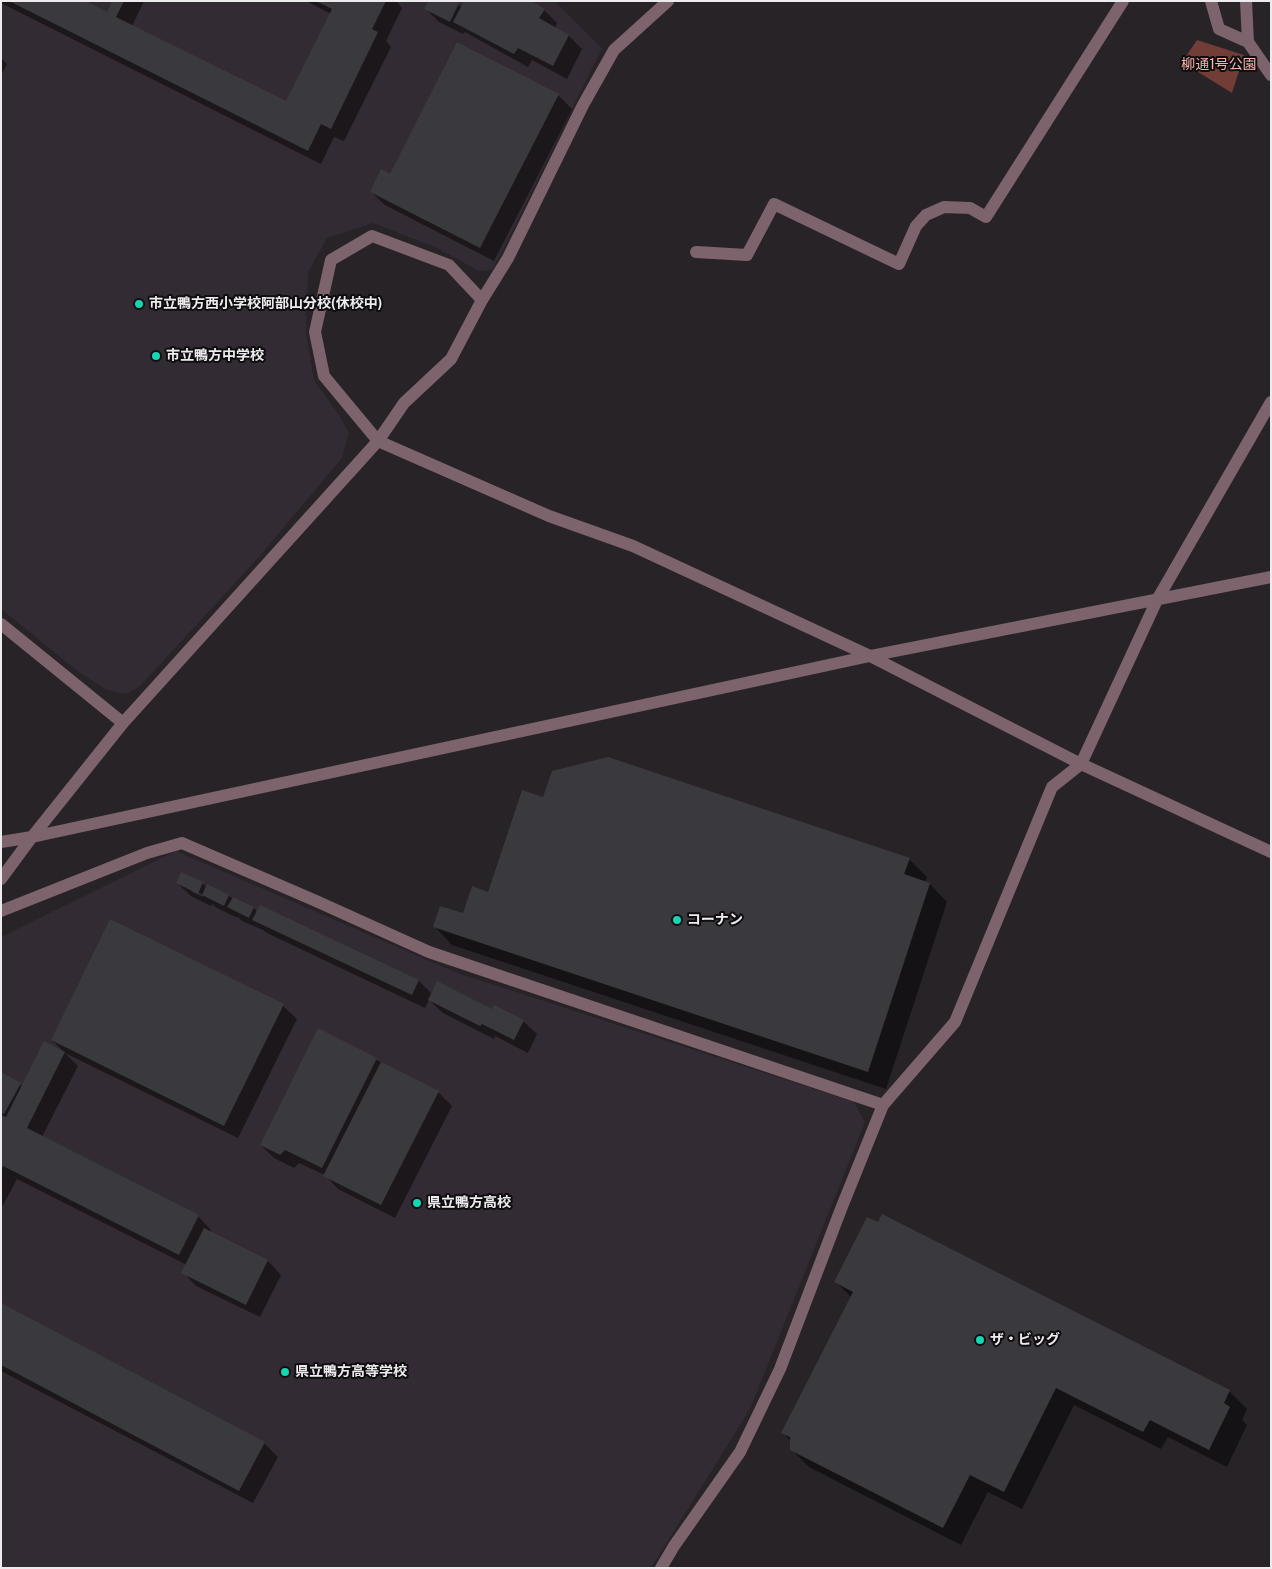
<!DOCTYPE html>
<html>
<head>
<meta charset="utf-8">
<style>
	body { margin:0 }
	#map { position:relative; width:1272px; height:1569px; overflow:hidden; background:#272327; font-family:"Public Sans",sans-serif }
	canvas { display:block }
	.frame { position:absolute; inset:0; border:2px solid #eeebee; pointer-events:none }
</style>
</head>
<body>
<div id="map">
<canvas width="1272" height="1569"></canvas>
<div class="frame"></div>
</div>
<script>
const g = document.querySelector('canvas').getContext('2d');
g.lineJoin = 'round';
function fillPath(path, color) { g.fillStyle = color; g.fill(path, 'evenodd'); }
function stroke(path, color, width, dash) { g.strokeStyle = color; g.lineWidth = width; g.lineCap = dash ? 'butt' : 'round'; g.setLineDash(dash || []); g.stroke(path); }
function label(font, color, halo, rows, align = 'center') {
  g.font = font + ' "Public Sans","Noto Sans JP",sans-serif'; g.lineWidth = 4; g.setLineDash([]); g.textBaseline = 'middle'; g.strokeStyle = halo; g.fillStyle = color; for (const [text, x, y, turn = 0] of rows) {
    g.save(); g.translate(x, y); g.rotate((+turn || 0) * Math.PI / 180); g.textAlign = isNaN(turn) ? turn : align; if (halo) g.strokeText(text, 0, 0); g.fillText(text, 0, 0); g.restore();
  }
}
const built = new Path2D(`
	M1 1H554L602 48 507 242 492 270 479 271 437 248 373 223 327 238 308 272 306 333 314 380 339 415 349 433 342 458 258 558 140 686 126 694 107 690 80 673 1 609Z
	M176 851 455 972 854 1102 865 1122 750 1409 651 1568H1V937Z`);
const green = new Path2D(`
	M1197 40 1244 55 1232 93 1182 62Z`);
const shadow = new Path2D(`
	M1 1H83L107 14 114 1H144L132 26 287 103 331 14 306 1H396L402 8 386 41 391 47 344 141 334 137 321 164 1 3Z
	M458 4 462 8 544 10 557 23 555 28 569 36 582 49 567 79 532 60 528 67 465 32 463 34 439 22 426 9Z
	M1 58 7 64 1 75Z
	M558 95 572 109 494 261 385 205 371 192Z
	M544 798 909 859 927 877 925 882 930 884 947 902 886 1089 452 945 435 927 464 915 489 893Z
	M182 873 202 883 207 888 229 896 233 899V898L254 908 257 912 260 906 419 981 432 994 493 1010 523 1021 537 1034 528 1053 495 1036 494 1039 443 1013 429 1000 425 1008 267 933 263 930 242 921 238 917V918L217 908 212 904 211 906 191 896 177 883ZM192 889 204 895 203 897 192 892Z
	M111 920 283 1006 297 1019 238 1138 65 1053 78 1066 42 1137 198 1216 211 1230 210 1233 268 1261 281 1275 260 1317 196 1286 183 1272 187 1265 17 1179 1 1209V1074L23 1086 45 1043 65 1053 52 1040Z
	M319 1030 438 1092 452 1106 395 1218 338 1189 325 1175 299 1163 294 1168 274 1158 261 1145Z
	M882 1215 1229 1391 1247 1409 1242 1420 1247 1425 1227 1467 1168 1437 1161 1449 1074 1405 1022 1509 988 1492 961 1545 809 1467 791 1449V1441L783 1433 852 1298 836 1282 878 1224Z
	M1 1305 264 1443 278 1457 253 1503 1 1371Z`);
const building = new Path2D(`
	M9 1H86L107 12 112 1H124L116 17 286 101 332 9 316 1H386L372 29 378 32 331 129 321 124 308 151Z
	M428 1H455L459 3 450 22 424 9Z
	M464 1H531L545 9 539 18 569 35 553 66 518 48 514 54 453 22Z
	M457 42 559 94 480 248 370 192 381 169 390 174Z
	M608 757 910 858 904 874 930 883 868 1072 433 927 440 906 463 913 472 886 488 892 522 790 543 797 552 771Z
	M181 872 203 882 198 894 176 883Z
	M207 884 229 895 224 906 202 895Z
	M233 897 254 907 249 918 227 907Z
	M260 905 419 980 412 995 252 920Z
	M110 919 284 1004 224 1126 51 1040Z
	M437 981 492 1009 494 1005 524 1020 514 1040 482 1024 480 1026 428 1000Z
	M318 1028 377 1058 322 1168 285 1150 280 1155 260 1145Z
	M44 1041 65 1052 27 1128 199 1215 179 1255 3 1166 1 1170V1115L6 1117Z
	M381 1062 439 1091 381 1205 323 1176Z
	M1 1072 21 1083 4 1114 1 1113Z
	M882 1214 1230 1390 1224 1403 1230 1407 1209 1450 1150 1420 1143 1432 1056 1388 1004 1492 970 1475 943 1528 790 1450V1437L781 1433 853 1292 834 1282 867 1217 878 1222Z
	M204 1228 268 1260 246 1305 181 1273Z
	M1 1303 265 1442 239 1491 1 1365Z`);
const minor = new Path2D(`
	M1211 1 1219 29 1248 42
	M1246 1 1248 42 1271 75
	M696 252 747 255 774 204 899 264 916 226 926 215 944 207 970 208 986 217 1123 1
	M482 300 449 265 372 236 331 260 315 332 324 376 378 441 549 516 633 546 870 656 1081 764 1271 852
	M1 624 123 723
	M1 842 32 837 870 656 1271 577
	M1 879 32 837 123 723 378 441 404 403 451 359 482 300 508 258 583 105 614 50 668 1
	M1 911 147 853 182 843 316 901 429 952 883 1105
	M661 1568 674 1546 740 1452 780 1369 841 1209 883 1105 955 1022 1052 787 1081 764 1157 600 1271 402`);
const markers = [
	[139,304,5,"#16d5b3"],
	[156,356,5,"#16d5b3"],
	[677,920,5,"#16d5b3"],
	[417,1203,5,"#16d5b3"],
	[980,1340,5,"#16d5b3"],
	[285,1372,5,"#16d5b3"]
];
const parkNames = [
	["柳通1号公園",1219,65]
];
const poiNames = [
	["市立鴨方西小学校阿部山分校(休校中)",149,304],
	["市立鴨方中学校",166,356],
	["コーナン",687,920],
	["県立鴨方高校",427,1203],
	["ザ・ビッグ",990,1340],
	["県立鴨方高等学校",295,1372]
];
fillPath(built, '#332b33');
fillPath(green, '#723c37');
fillPath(shadow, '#0007');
fillPath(building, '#3a393e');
stroke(minor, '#7d636c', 12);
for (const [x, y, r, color] of markers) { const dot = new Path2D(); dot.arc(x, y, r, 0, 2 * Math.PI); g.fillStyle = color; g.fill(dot); stroke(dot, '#0f0d0f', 2); }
label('14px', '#fcb3aa', '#0f0d0f', parkNames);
label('bold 14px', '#eeebee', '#0f0d0f', poiNames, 'left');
</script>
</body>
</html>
